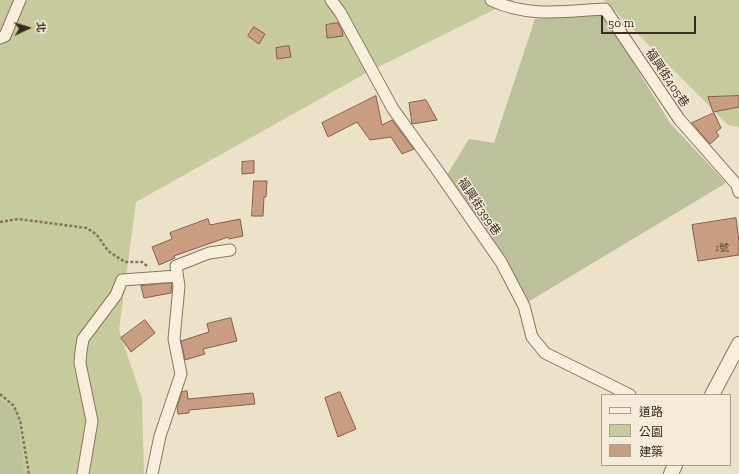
<!DOCTYPE html>
<html>
<head>
<meta charset="utf-8">
<style>
	body { margin:0 }
	#map { position:relative; width:739px; height:474px; overflow:hidden; background:#ece1c9; font-family:"Zilla Slab","Noto Sans TC",serif }
	canvas { display:block }
	.legend { position:absolute; left:601px; top:394px; width:130px; height:72px; box-sizing:border-box; background:#f4ebd8; border:1px solid #a99f8f; margin:0; padding:5px 7px; list-style:none; font-size:12px; color:#392c21 }
	.legend li { display:flex; align-items:center; gap:8px; height:20px }
	.legend b { width:20px; border:1px solid #a99f8f }
	.north { position:absolute; left:8px; top:8px; width:40px; height:40px; -webkit-text-stroke:3px #f4ebd8; paint-order:stroke; rotate:86deg; font-size:11px; font-weight:700; line-height:16px; text-align:center; color:#392c21 }
	.north::after { content:''; display:block; margin:auto; width:14px; height:18px; background:#392c21; clip-path:polygon(50% 0,100% 100%,50% 72%,0 100%) }
	.scale { position:absolute; left:601px; top:16px; width:95px; height:18px; box-sizing:border-box; border:2px solid #392c21; border-top:0; padding-left:5px; font-size:12px; line-height:14px; white-space:nowrap; color:#392c21; -webkit-text-stroke:3px #f4ebd8; paint-order:stroke }
</style>
</head>
<body>
<div id="map">
<canvas width="739" height="474"></canvas>
<ul class="legend">
<li><b style="height:5px;background:#f7efdc"></b>道路</li>
<li><b style="height:11px;background:#c6ca9d"></b>公園</li>
<li><b style="height:11px;background:#c89d81"></b>建築</li>
</ul>
<div class="north">北</div>
<div class="scale">50 m</div>
</div>
<script>
const g = document.querySelector('canvas').getContext('2d');
g.lineJoin = 'round';
function fillPath(path, color) { g.fillStyle = color; g.fill(path, 'evenodd'); }
function stroke(path, color, width, dash) { g.strokeStyle = color; g.lineWidth = width; g.lineCap = dash ? 'butt' : 'round'; g.setLineDash(dash || []); g.stroke(path); }
function label(font, color, halo, rows, align = 'center') {
  g.font = font + ' "Zilla Slab","Noto Sans TC",serif'; g.lineWidth = 3; g.setLineDash([]); g.textBaseline = 'middle'; g.strokeStyle = halo; g.fillStyle = color; for (const [text, x, y, turn = 0] of rows) {
    g.save(); g.translate(x, y); g.rotate((+turn || 0) * Math.PI / 180); g.textAlign = isNaN(turn) ? turn : align; if (halo) g.strokeText(text, 0, 0); g.fillText(text, 0, 0); g.restore();
  }
}
const green = new Path2D(`
	M0 0H514L370 71 136 202 119 330 142 399 144 474H0Z
	M604 0H739V127L728 125Z`);
const cemetery = new Path2D(`
	M590 15 602 16 607 20 670 123 726 183 528 302 447 175 469 139 494 143 535 19Z
	M0 400 17 412 24 474H0Z`);
const building = new Path2D(`
	M338 23 342 30 343 36 327 38 326 25Z
	M254 27 265 34 259 44 248 36Z
	M289 46 291 57 277 59 276 48Z
	M376 96 382 125 392 120 414 149 402 154 391 137 370 140 357 122 328 137 322 123Z
	M739 96V107L713 112 708 97Z
	M426 100 437 120 412 124 409 103Z
	M714 113 721 128 716 132 719 136 710 144 692 123Z
	M254 161V173L242 174V162Z
	M254 181H267L266 197H264L263 216H252Z
	M736 218 739 241V255L698 261 692 225Z
	M208 219 210 225 240 219 243 236 229 239 228 237 174 256 175 258 159 265 152 247 172 239 170 233Z
	M172 283 171 293 144 298 141 286Z
	M231 318 237 341 203 349 205 354 185 360 181 341 209 332 207 324Z
	M145 320 155 333 131 352 121 338Z
	M187 391 188 399 253 393 255 404 189 410V413L178 414 177 407 182 392Z
	M340 392 356 429 338 437 325 398Z`);
const path = new Path2D(`
	M0 222 18 219 87 228 97 235 108 251 125 262H142L147 266
	M0 394 14 406 20 420 29 474`);
const minor = new Path2D(`
	M331 0 340 12 393 109 435 167 501 262 524 306 532 337 545 353 630 395
	M491 0C528 18 566 11 605 9L679 119 737 185 739 192
	M0 38 5 36 20 0
	M83 474 92 421 80 363 81 351 83 339 116 295 122 280 177 276
	M152 474 160 436 181 374 174 339 179 286 176 266 209 253 230 250`);
const tertiary = new Path2D(`
	M712 395 739 344
	M671 474 675 465`);
const numberNames = [
	["1號",722,248]
];
const streetNames = [
	["福興街405巷",667,78,56],
	["福興街399巷",479,207,56]
];
fillPath(green, '#c6ca9d');
fillPath(cemetery, '#bcc09b');
fillPath(building, '#c89d81');
stroke(building, '#865e46', 1);
stroke(minor, '#88745e', 13);
stroke(tertiary, '#88745e', 16);
stroke(path, '#88745e', 2.5, [3, 2]);
stroke(minor, '#f7efdc', 11);
stroke(tertiary, '#f7efdc', 14);
label('10px', '#5d4839', null, numberNames);
label('12px', '#392c21', '#f4ebd8', streetNames);
</script>
</body>
</html>
